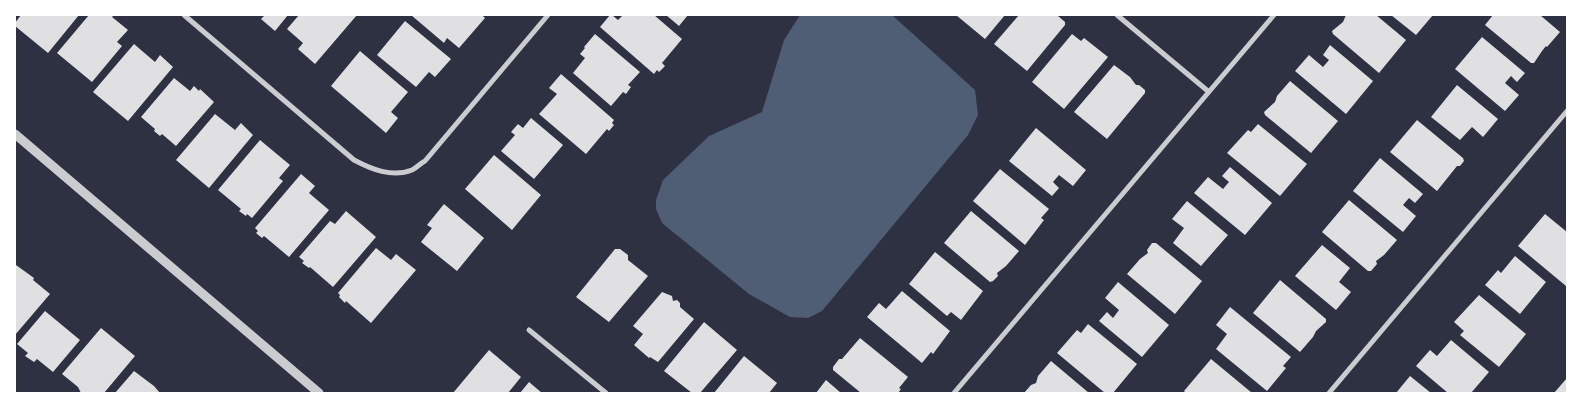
<!DOCTYPE html>
<html>
<head>
<meta charset="utf-8">
<style>
	body { margin:0 }
	#map { position:relative; width:1582px; height:408px; overflow:hidden; background:#2d3142; font-family:Roboto,sans-serif }
	canvas { display:block }
	.frame { position:absolute; inset:0; border:16px solid #fff; pointer-events:none }
</style>
</head>
<body>
<div id="map">
<canvas width="1582" height="408"></canvas>
<div class="frame"></div>
</div>
<script>
const g = document.querySelector('canvas').getContext('2d');
g.lineJoin = 'round';
function fillPath(path, color) { g.fillStyle = color; g.fill(path, 'evenodd'); }
function stroke(path, color, width, dash) { g.strokeStyle = color; g.lineWidth = width; g.lineCap = dash ? 'butt' : 'round'; g.setLineDash(dash || []); g.stroke(path); }
const water = new Path2D(`
	M800 15H892L975 90 978 115 968 135 822 311 808 318 790 317 749 294 662 223 656 209V200L663 180 709 136 762 112 784 40Z`);
const building = new Path2D(`
	M21 15H79L48 53 15 26V23Z
	M89 15H114L112 17 128 30 117 42 122 46 92 82 57 53Z
	M265 15H288L275 31 261 19Z
	M299 15H357L315 64 298 49 303 43 287 29Z
	M411 15H482L485 18 459 48 447 38 444 43Z
	M610 15H612L618 20 623 15H654L682 39 662 63 665 66 659 72 657 70 654 74 600 27Z
	M666 15H688L679 26Z
	M956 15H1005L985 39Z
	M1019 15H1053L1058 16 1065 22V25L1027 71 994 44Z
	M1346 15H1376L1406 40 1379 73 1333 34 1332 31 1343 22Z
	M1391 15H1433L1416 35Z
	M1493 15H1540L1560 32 1547 47 1546 46 1542 51 1534 63H1531L1485 25Z
	M405 21 451 59 435 77 429 72 416 87 377 55Z
	M595 34 640 72 628 85 631 87 626 94 623 92 611 106 573 73 585 58 580 54 585 48 584 47Z
	M1072 34 1081 41 1084 38 1108 57 1064 109 1032 82Z
	M1482 37 1525 73 1517 82 1511 76 1505 83 1519 95 1505 111 1455 69Z
	M134 44 155 62 160 55 173 67 128 121 93 92Z
	M1330 45 1373 81 1346 114 1295 71 1309 55 1323 67 1329 60 1323 55Z
	M360 51 408 92 391 112 398 118 386 133 331 86Z
	M1114 65 1130 77 1136 85H1139L1145 90V93L1107 139 1074 112Z
	M561 74 614 120 612 123 614 125 609 131 607 129 586 154 539 114 557 94 549 88Z
	M174 78 190 91 194 86 199 91 200 89 214 102 176 146 162 134 160 136 154 131 155 129 141 117Z
	M1290 81 1338 121 1311 153 1265 115 1264 112 1275 102 1277 96Z
	M1457 85 1498 119 1483 137 1472 127 1460 140 1431 117Z
	M215 114 235 130 241 123 253 135 209 188 176 160Z
	M531 118 563 145 534 179 501 151 515 135 511 132 518 124 523 128Z
	M1417 120 1463 158 1464 161 1460 166H1457L1437 191 1390 152Z
	M1258 124 1307 164 1280 196 1227 153 1248 130 1251 132Z
	M1036 128 1086 170 1073 186 1059 175 1053 182 1059 188 1052 196 1009 161Z
	M260 140 290 165 279 178 283 181 252 218 247 214 246 216 239 211 241 209 218 190Z
	M494 155 541 195 512 230 465 189Z
	M1380 158 1423 194 1415 203 1409 198 1403 205 1416 216 1403 232 1353 191Z
	M1230 167 1272 203 1245 235 1194 193 1208 177 1223 189 1229 182 1222 176Z
	M1000 169 1049 209 1041 218 1044 220 1025 245 973 201Z
	M301 174 315 186 309 193 329 210 289 257 264 236 262 238 256 233 258 231 255 228Z
	M1349 200 1397 240 1384 255 1376 261 1377 264 1371 271H1368L1322 232Z
	M1187 201 1228 235 1201 266 1173 243 1184 228 1172 219Z
	M444 204 484 238 457 271 421 242 432 228 427 225Z
	M346 211 376 237 333 287 310 267 309 268 302 263 304 261 299 257 330 221 335 224Z
	M971 211 1019 251 1006 266 997 273 998 276 993 281 990 282 944 243Z
	M1545 214 1567 232 1566 286 1518 246Z
	M1152 243H1156L1202 281 1175 314 1127 274 1140 259 1148 253 1147 250Z
	M1322 245 1350 268 1339 282 1351 292 1336 310 1295 276Z
	M376 248 391 260 396 254 416 270 371 323 346 301 345 303 339 297 340 295 338 293Z
	M615 249H620L628 255V260L648 276 609 322 576 297Z
	M935 252 983 291 961 320 951 312 947 316 909 284Z
	M1515 256 1546 282 1520 314 1485 285 1498 270 1501 273Z
	M16 265 34 278 33 280 50 294 15 335Z
	M1280 280 1326 319V322L1316 331 1313 337 1300 352 1253 313Z
	M1118 282 1169 325 1142 357 1099 321 1107 312 1113 318 1119 310 1105 298Z
	M902 291 950 331 933 354 931 352 922 363 867 317 879 303 886 309Z
	M662 292 672 296 673 301 677 300 680 303V307L694 319 658 362 650 357 649 358 634 345 643 334 633 326Z
	M1479 295 1526 334 1499 367 1460 335 1464 331 1454 322Z
	M1230 307 1291 357 1283 366 1286 368 1267 391 1216 349 1227 334 1216 325Z
	M45 311 80 340 53 372 37 359 34 362 25 356 28 353 17 344Z
	M704 322 737 350 700 393H692L664 371Z
	M1088 324 1137 364 1113 393H1105L1057 353 1077 330 1081 333Z
	M101 328 135 356 104 393H81L78 387 62 374Z
	M860 338 908 377 899 388 901 389 898 393H861L833 370V367L839 359H842Z
	M1451 340 1489 372 1471 393H1448L1416 366 1430 350 1437 356Z
	M489 350 521 377 508 393H453Z
	M744 356 777 383 769 393H714Z
	M1211 359 1252 393H1186L1184 391Z
	M1051 361 1089 393H1024L1031 385 1036 383 1038 376Z
	M134 371 154 386 160 393H115Z
	M1410 376 1431 393H1396Z
	M1567 378V393H1554Z
	M826 380 841 393H816Z
	M529 382 542 393H520Z`);
const minor = new Path2D(`
	M184 15 354 160C371 169 392 178 412 170 416 168 421 163 425 161L548 15
	M1117 15 1209 92
	M529 330 606 393
	M954 393 1274 15
	M1329 393 1567 111`);
const tertiary = new Path2D(`
	M15 134 319 393`);
fillPath(water, '#4f5d75');
fillPath(building, '#e0e0e3');
stroke(minor, '#caccd0', 5);
stroke(tertiary, '#caccd0', 9);
</script>
</body>
</html>
